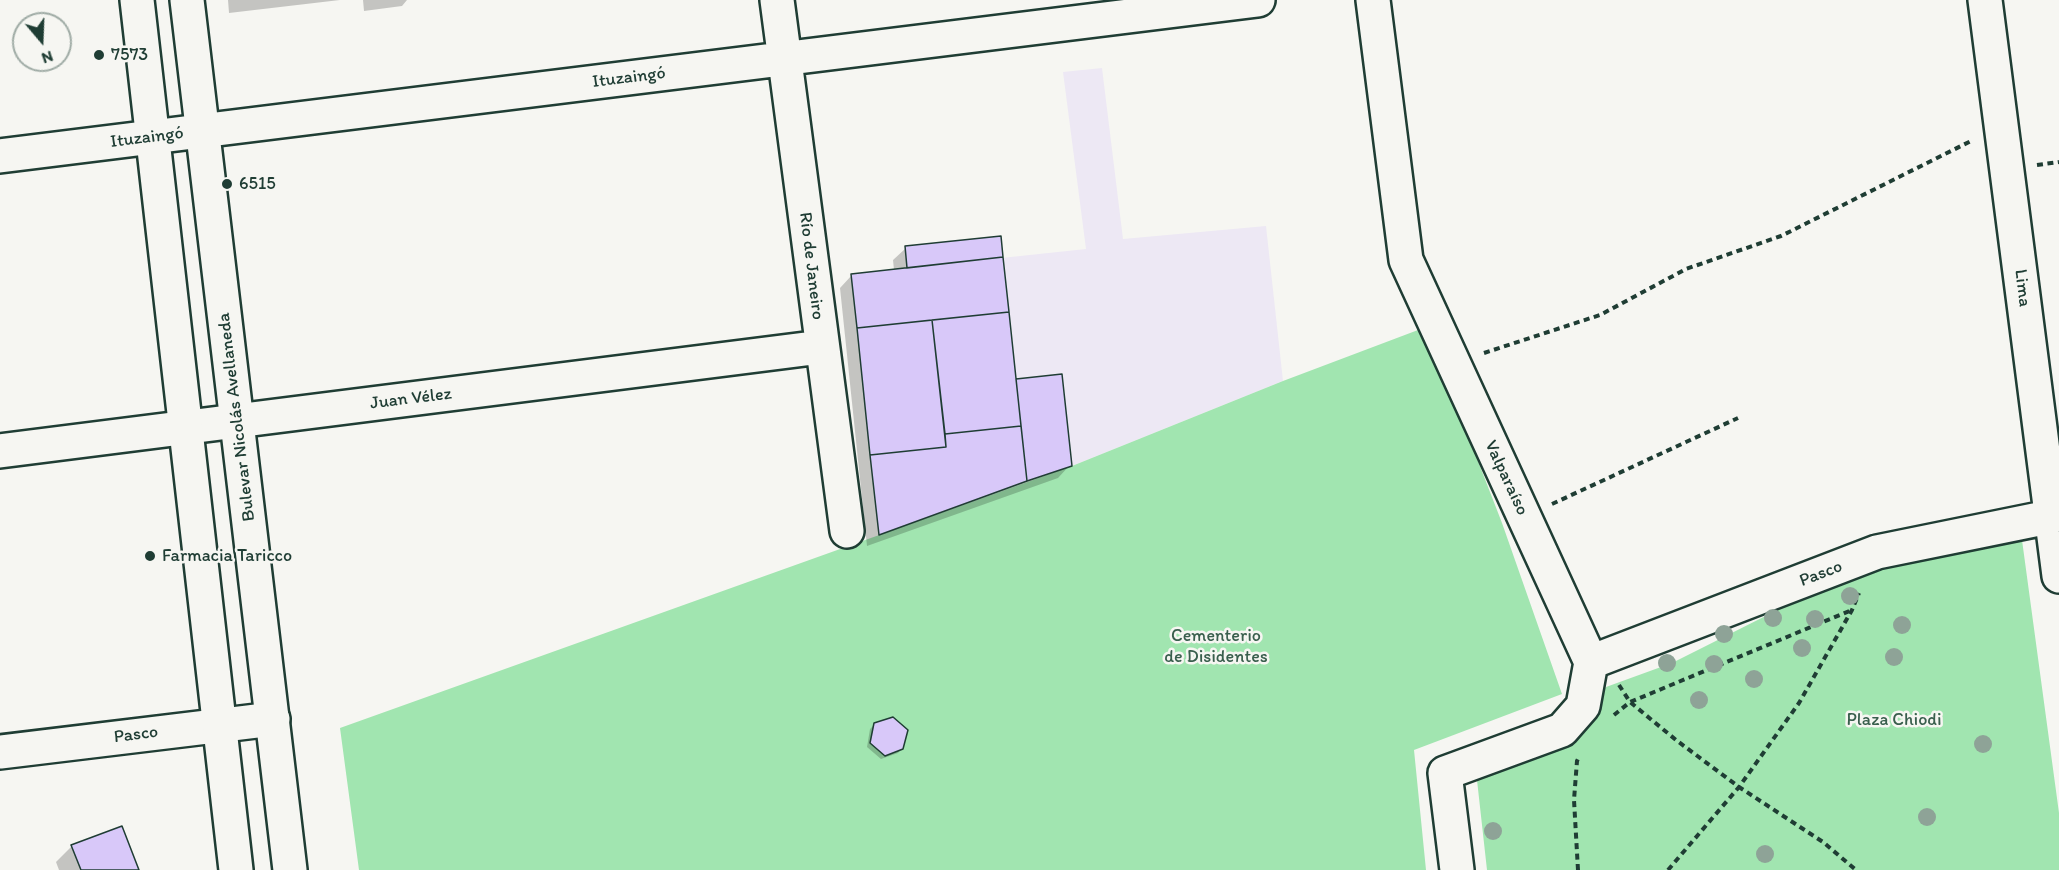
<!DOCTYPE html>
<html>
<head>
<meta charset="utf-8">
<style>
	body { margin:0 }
	#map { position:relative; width:2059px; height:870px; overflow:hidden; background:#f6f6f2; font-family:Itim,sans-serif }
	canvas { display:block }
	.north { position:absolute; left:12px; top:12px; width:60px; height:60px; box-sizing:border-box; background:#f6f6f2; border:2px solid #a0aca6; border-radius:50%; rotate:161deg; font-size:16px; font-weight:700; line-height:24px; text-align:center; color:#1f3d34 }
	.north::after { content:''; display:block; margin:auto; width:21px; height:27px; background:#1f3d34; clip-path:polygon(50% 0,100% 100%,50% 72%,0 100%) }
</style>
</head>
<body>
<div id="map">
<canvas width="2059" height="870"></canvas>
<div class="north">N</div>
</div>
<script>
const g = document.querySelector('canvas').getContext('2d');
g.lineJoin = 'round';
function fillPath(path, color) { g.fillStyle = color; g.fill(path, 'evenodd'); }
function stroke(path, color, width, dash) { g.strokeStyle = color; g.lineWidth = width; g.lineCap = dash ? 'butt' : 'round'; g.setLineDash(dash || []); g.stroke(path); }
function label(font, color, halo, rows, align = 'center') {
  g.font = font + ' Itim,sans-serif'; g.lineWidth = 5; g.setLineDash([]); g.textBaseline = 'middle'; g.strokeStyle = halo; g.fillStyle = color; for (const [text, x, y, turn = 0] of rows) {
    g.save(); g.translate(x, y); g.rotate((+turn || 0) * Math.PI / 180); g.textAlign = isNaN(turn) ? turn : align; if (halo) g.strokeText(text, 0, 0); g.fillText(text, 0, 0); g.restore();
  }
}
const built = new Path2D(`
	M1102 68 1123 239 1266 226 1283 381 1072 466 879 535 851 274 1086 249 1063 72Z`);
const green = new Path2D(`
	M1426 327 1502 523 1562 694 1414 750 1426 870H359L340 728 1072 466 1283 381Z
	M2011 531 2022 540 2059 813V870H1487L1476 771 1562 738 1606 687 1672 663 1883 557Z`);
const shadow = new Path2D(`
	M228 0H340L229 13Z
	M363 0H407L402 6 364 11Z
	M906 248 1015 381 1070 465 1058 478 867 546 840 288 852 275 894 270 893 260Z
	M875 724 902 748 898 753 881 759 867 747 870 729Z
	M72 846 137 870H59L56 862Z`);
const building = new Path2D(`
	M1001 236 1003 257 907 268 905 246Z
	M1003 257 1009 312 857 328 851 274Z
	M1009 312 1021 426 945 434 932 320Z
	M932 320 946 447 870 455 857 328Z
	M1062 374 1072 466 1027 481 1016 379Z
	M1021 426 1027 481 879 535 870 455 946 447 945 434Z
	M893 717 908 730 903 749 885 756 870 743 874 723Z
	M122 826 139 870H81L71 845Z`);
const path = new Path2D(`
	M2037 165 2059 162
	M1484 353 1600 315 1686 269 1781 236 1971 141
	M1552 504 1738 418
	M1619 685 1630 702 1676 740 1739 787 1823 842 1856 870
	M1614 715 1630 702 1852 610
	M1578 870 1574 800 1577 761 1579 757
	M1668 870 1739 787 1799 703 1852 610 1859 593`);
const street = new Path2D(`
	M777 0 847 531
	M1373 0 1406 260 1591 662 1583 706 1562 730 1445 773 1457 870
	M1985 0 2059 576
	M0 156 1258 0
	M0 451 821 347
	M1591 662 1877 552 2059 515
	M0 752 273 719`);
const primary = new Path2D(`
	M137 0 236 870
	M187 0 290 870`);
const trees = [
	[1850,596],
	[1773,618],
	[1815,619],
	[1902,625],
	[1724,634],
	[1802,648],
	[1894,657],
	[1667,663],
	[1714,664],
	[1754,679],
	[1699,700],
	[1983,744],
	[1927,817],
	[1493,831],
	[1765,854]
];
const markers = [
	[99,55,6,"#1f3d34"],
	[227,184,6,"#1f3d34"],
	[150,556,6,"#1f3d34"]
];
const poiNames = [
	["7573",111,55],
	["6515",239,184],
	["Farmacia Taricco",162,556]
];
const streetNames = [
	["Ituzaingó",629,78,-7],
	["Ituzaingó",147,138,-7],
	["Río de Janeiro",811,266,83],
	["Lima",2022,288,83],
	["Juan Vélez",411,399,-7],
	["Bulevar Nicolás Avellaneda",237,417,-97],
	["Valparaíso",1506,478,65],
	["Pasco",1821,574,-21],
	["Pasco",136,735,-7]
];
const parkNames = [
	["Cementerio",1216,636],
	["de Disidentes",1216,657],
	["Plaza Chiodi",1894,720]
];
fillPath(built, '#ede8f4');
fillPath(green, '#a1e5b0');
fillPath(shadow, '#0003');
fillPath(building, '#d8c8f9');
stroke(building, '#1f3d34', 1.5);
stroke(street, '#1f3d34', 38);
stroke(primary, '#1f3d34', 38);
stroke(path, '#1f3d34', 4, [6, 4.5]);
stroke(street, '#f6f6f2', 33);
stroke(primary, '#f6f6f2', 33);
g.fillStyle = '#8ea397';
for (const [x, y] of trees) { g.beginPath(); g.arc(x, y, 9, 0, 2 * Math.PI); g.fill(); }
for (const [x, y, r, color] of markers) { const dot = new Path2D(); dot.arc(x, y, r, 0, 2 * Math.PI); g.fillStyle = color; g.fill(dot); stroke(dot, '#f6f6f2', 2); }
label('18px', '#1f3d34', '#f6f6f2', poiNames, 'left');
label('18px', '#1f3d34', '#f6f6f2', streetNames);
label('18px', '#395f4d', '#f6f6f2', parkNames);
</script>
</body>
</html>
